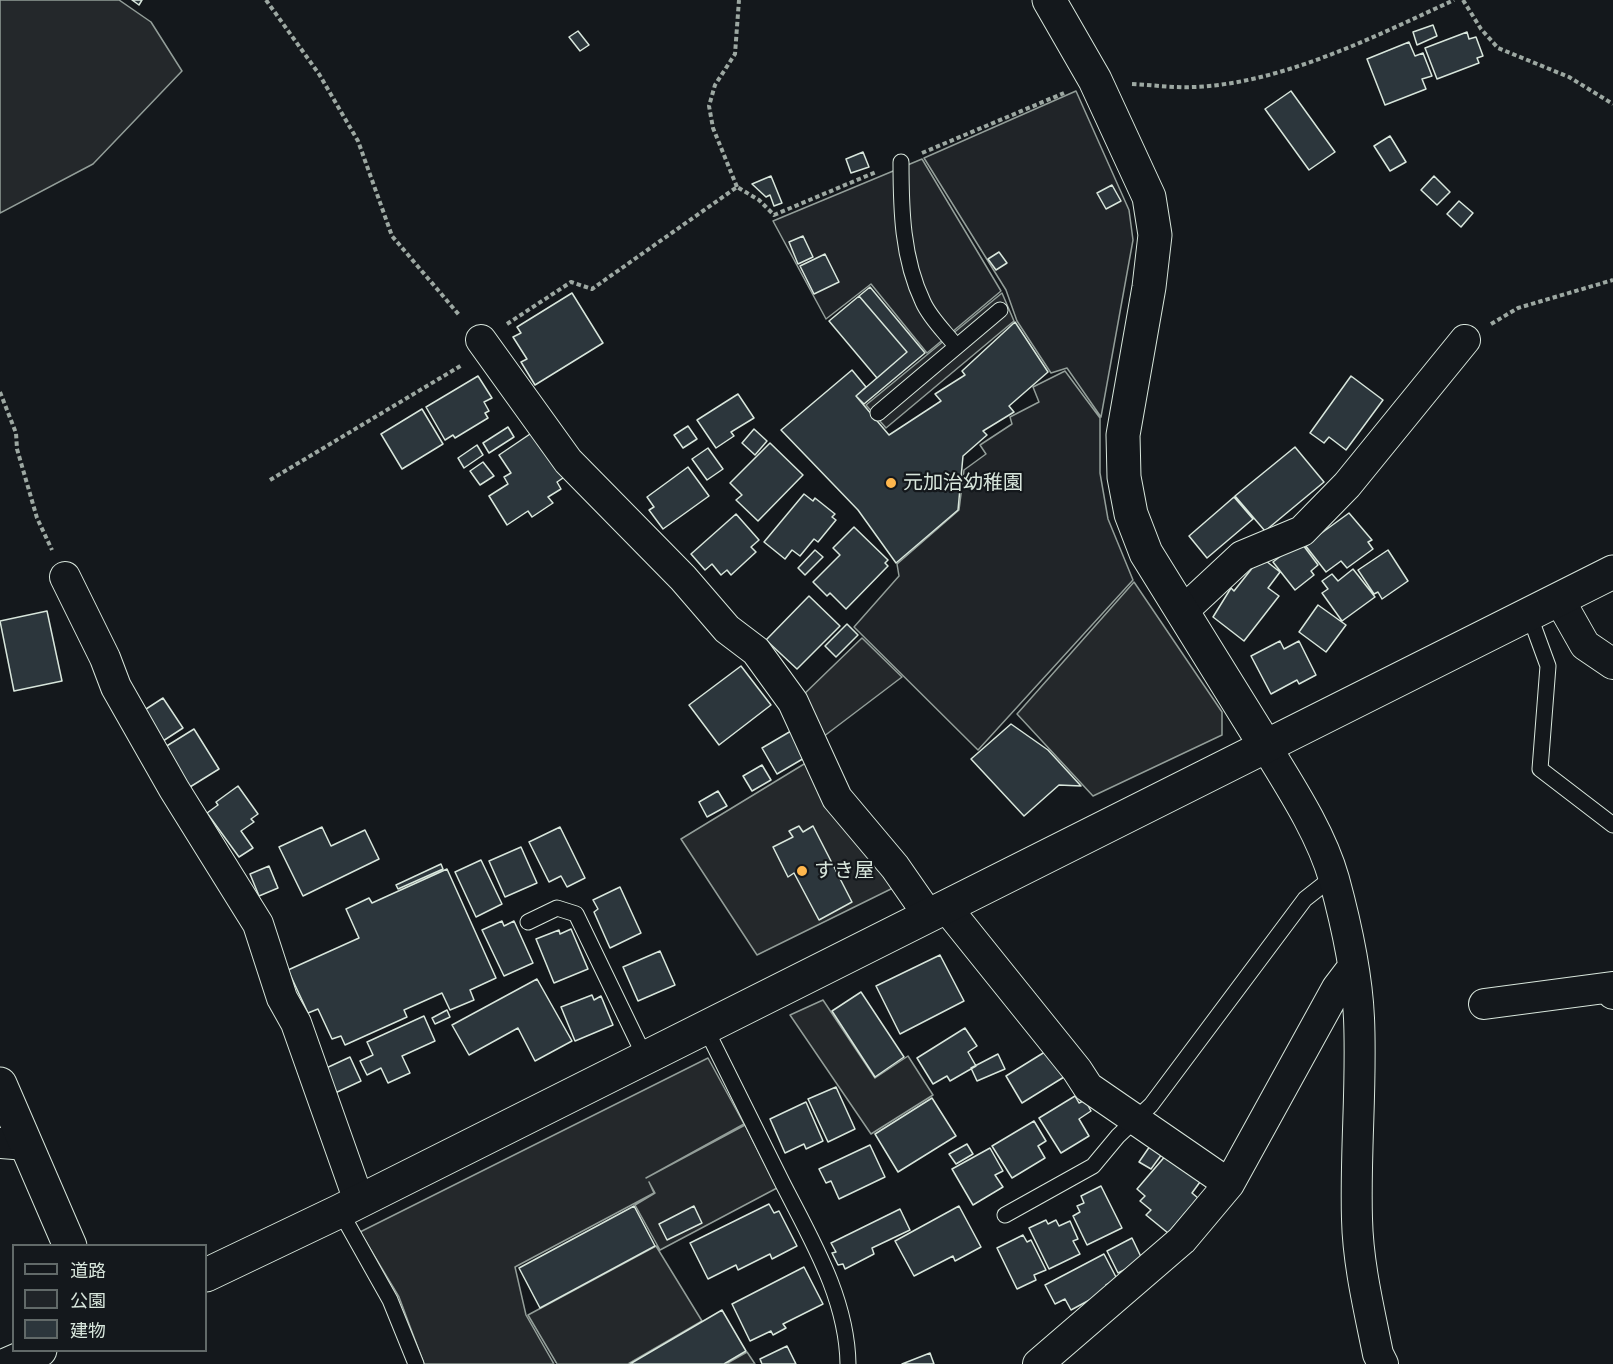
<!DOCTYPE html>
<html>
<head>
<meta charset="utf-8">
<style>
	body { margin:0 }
	#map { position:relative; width:1613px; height:1364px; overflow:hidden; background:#14181c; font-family:Quicksand,"Noto Sans JP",sans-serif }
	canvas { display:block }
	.legend { position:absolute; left:12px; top:1244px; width:195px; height:108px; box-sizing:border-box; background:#14181c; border:2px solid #626a69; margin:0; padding:8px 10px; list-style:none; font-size:18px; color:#d8e6dc }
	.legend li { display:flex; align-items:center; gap:12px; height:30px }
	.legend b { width:30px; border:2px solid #626a69 }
</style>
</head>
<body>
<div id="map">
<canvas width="1613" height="1364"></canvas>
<ul class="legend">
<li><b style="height:8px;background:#14181c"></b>道路</li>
<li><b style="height:16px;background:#202428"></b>公園</li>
<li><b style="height:16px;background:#2c363c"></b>建物</li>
</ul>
</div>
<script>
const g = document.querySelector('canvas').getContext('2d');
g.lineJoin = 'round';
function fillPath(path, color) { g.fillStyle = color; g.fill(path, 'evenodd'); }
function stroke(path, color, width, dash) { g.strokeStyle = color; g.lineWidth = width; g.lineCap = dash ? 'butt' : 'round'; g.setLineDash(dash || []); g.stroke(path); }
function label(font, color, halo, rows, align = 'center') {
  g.font = font + ' Quicksand,"Noto Sans JP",sans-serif'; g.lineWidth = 4.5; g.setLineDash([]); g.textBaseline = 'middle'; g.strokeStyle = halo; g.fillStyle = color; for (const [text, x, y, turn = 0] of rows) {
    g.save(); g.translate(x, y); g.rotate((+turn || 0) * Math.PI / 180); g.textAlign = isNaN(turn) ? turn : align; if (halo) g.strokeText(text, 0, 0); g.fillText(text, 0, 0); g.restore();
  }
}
const green = new Path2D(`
	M1076 91 1129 210 1133 240 1101 417 1067 368 1051 373 1017 321 1006 290 924 158Z
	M922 159 1001 291 927 353 871 284 826 319 773 221Z
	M1065 371 1100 418V473L1108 519 1133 580 978 750 854 627 899 576 897 564 959 510 964 470 986 454 980 445 1012 424 1010 417 1039 402 1033 387Z`);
const parking = new Path2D(`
	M0 0H119L151 22 182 71 93 164 0 213Z
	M1002 293 1014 321 886 428 866 405Z
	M1134 582 1222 712V735L1093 796 1017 714Z
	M862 638 902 677 819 740 800 698Z
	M809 761 897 886 757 955 681 839Z
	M823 1000 875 1078 908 1056 933 1095 871 1134 790 1015Z
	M708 1058 744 1124 646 1178 745 1125 777 1188 660 1250 635 1205 655 1193 649 1182 654 1193 515 1267 526 1315 554 1364H424L399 1297 360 1232Z
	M656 1246 702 1321 628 1364H557L528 1315Z
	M747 1352 755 1364H726Z`);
const building = new Path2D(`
	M132 0H142L139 5Z
	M1433 25 1437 36 1417 45 1413 32Z
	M578 31 589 45 580 51 569 37Z
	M1467 32 1469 39 1476 37 1483 56 1477 58 1479 63 1437 79 1425 48Z
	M1409 42 1415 56 1423 53 1432 76 1422 79 1426 89 1385 105 1367 59Z
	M1291 91 1335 152 1309 170 1265 109Z
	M1390 136 1406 162 1390 171 1374 146Z
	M863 152 869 167 851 173 846 159Z
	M771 176 782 203 774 206 770 195 766 197 752 184Z
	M1434 176 1450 192 1437 205 1421 190Z
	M1112 185 1121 201 1106 209 1097 193Z
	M1459 201 1473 213 1461 227 1447 214Z
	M803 236 813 257 798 264 789 242Z
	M999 252 1007 263 996 270 988 259Z
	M825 254 839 282 814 294 800 266Z
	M870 287 925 353 864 404 856 396 907 352 859 296Z
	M572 293 603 343 535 385 521 362 527 359 513 337 521 333 517 327Z
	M859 296 907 352 877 378 829 321Z
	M1015 322 1048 372 1009 406 1014 412 983 431 987 435 963 456 958 510 896 563 858 510 781 430 852 370 866 387 856 396 889 435 941 401 935 394 965 375 962 371Z
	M478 376 492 398 484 402 489 411 485 413 488 418 455 438 453 435 445 440 426 407Z
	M1351 376 1383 400 1346 450 1329 437 1324 443 1310 433Z
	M738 394 754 418 731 432 734 436 716 448 697 420Z
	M422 409 443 444 402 469 381 434Z
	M688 426 697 439 683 448 674 435Z
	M508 427 514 437 489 453 483 443Z
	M754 429 767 441 755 455 742 443Z
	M536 430 566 476 557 482 561 489 548 497 553 503 532 517 528 511 507 525 489 496 508 484 504 477 511 473 499 455Z
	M770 443 803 475 758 521 736 500 742 495 730 483Z
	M477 445 483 455 464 468 458 458Z
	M1295 447 1324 482 1265 531 1235 496Z
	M708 448 723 469 707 480 692 459Z
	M483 462 494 476 480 485 470 471Z
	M688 467 709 496 663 529 649 510 654 507 647 497Z
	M804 494 813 501 815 498 835 514 832 517 836 520 818 542 814 539 800 556 792 550 785 559 764 542Z
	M1234 497 1253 519 1207 558 1189 536Z
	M1349 513 1372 540 1368 542 1373 549 1347 568 1341 561 1326 572 1305 545Z
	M736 514 759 540 751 547 756 552 731 575 727 570 721 575 712 564 705 570 691 554Z
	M854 527 888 560 885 563 888 566 846 609 830 593 827 596 813 582 840 555 833 548Z
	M1300 541 1318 565 1311 571 1314 575 1295 590 1273 562Z
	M815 550 823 557 805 575 798 568Z
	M1388 550 1408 581 1382 599 1378 592 1374 594 1358 570Z
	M1261 557 1280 572 1268 588 1279 596 1244 641 1213 617 1231 588 1234 591Z
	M1353 569 1375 597 1342 621 1322 593 1328 589 1322 581 1332 574 1338 581Z
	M809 596 840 626 797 669 766 640Z
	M1318 605 1346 625 1326 652 1299 632Z
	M47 611 62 681 14 691 0 621Z
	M847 624 858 635 836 657 825 646Z
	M1280 641 1284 649 1299 641 1316 675 1299 684 1297 680 1271 694 1251 656Z
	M741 666 771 705 719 745 689 705Z
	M163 698 183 728 163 741 143 711Z
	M1011 724 1048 750 1081 786 1059 785 1024 816 971 759Z
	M194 729 219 769 190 787 165 747Z
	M791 731 806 757 777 774 762 748Z
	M762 765 771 780 752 791 743 776Z
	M238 786 258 814 251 819 254 822 241 831 253 848 239 857 207 813 218 805 216 802Z
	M718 791 727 806 707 817 699 802Z
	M799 826 803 832 813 826 852 902 819 920 794 873 788 877 773 847 793 837 789 831Z
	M322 827 331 846 365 830 379 859 303 896 279 847Z
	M560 827 585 878 567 887 561 876 549 882 529 842Z
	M521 847 537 883 505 897 489 861Z
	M481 860 502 904 476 917 455 872Z
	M441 864 443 869 398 889 396 885Z
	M269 866 278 888 259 896 250 874Z
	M447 869 496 978 470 990 474 1000 450 1010 442 993 404 1010 407 1017 345 1045 341 1036 332 1039 318 1009 308 1013 288 970 359 938 346 909 369 898 372 903Z
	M620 887 641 933 610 948 594 912 598 909 593 900Z
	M502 921 504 926 514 921 533 963 504 976 482 930Z
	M571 929 588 969 554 983 536 939 559 930 560 934Z
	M660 951 675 985 638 1001 623 967Z
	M940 955 964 1001 900 1034 876 986Z
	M537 979 572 1041 535 1061 518 1028 469 1055 452 1025Z
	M861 992 904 1057 875 1077 832 1011Z
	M592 995 594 1000 601 996 613 1025 575 1041 561 1007Z
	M447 1010 450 1017 435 1024 432 1018Z
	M424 1016 435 1041 402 1056 410 1073 388 1083 381 1068 367 1075 360 1061 373 1055 367 1042Z
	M965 1028 977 1046 968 1052 976 1066 950 1081 947 1076 933 1084 917 1058Z
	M1048 1050 1064 1077 1022 1103 1006 1076Z
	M998 1054 1005 1069 977 1081 971 1068Z
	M350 1057 361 1081 333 1094 322 1070Z
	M836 1087 855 1129 828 1142 808 1099Z
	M1075 1096 1079 1103 1085 1100 1091 1111 1079 1119 1089 1136 1061 1153 1039 1118Z
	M932 1098 956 1136 898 1172 875 1134Z
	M806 1102 823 1141 806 1149 804 1144 785 1153 770 1119Z
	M1034 1121 1046 1141 1038 1146 1045 1158 1012 1178 992 1146Z
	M967 1144 973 1154 956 1164 949 1154Z
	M870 1145 885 1177 839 1199 831 1181 826 1183 819 1169Z
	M1150 1146 1162 1154 1151 1169 1139 1162Z
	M990 1148 1003 1171 995 1175 1003 1187 973 1205 952 1169Z
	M1167 1154 1200 1182 1192 1193 1198 1198 1168 1233 1146 1215 1151 1210 1140 1201 1145 1196 1137 1189Z
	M1101 1186 1122 1228 1087 1245 1073 1216 1080 1212 1077 1206 1084 1203 1081 1196Z
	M769 1204 774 1213 779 1211 797 1246 772 1259 770 1254 738 1270 736 1265 708 1279 690 1243Z
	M634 1206 655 1246 540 1308 519 1268Z
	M694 1206 702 1223 667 1240 659 1224Z
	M959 1206 981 1247 955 1261 953 1256 914 1276 895 1241Z
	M900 1209 910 1230 872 1248 874 1254 845 1269 843 1264 838 1265 832 1253 836 1252 831 1243Z
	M1046 1220 1048 1224 1056 1220 1059 1226 1070 1221 1078 1239 1073 1241 1080 1254 1049 1269 1029 1228Z
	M1023 1235 1027 1242 1031 1240 1046 1270 1034 1275 1036 1280 1017 1289 997 1248Z
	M1132 1238 1143 1261 1118 1273 1107 1251Z
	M1104 1254 1117 1279 1106 1285 1108 1290 1071 1310 1065 1299 1055 1304 1045 1285Z
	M804 1267 823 1304 783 1324 786 1328 773 1335 771 1331 750 1341 732 1304Z
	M722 1310 746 1351 724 1364H630Z
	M787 1346 796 1364H762L760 1359Z
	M930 1353 934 1364H902Z`);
const path = new Path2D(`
	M266 0 319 74 358 141 392 236 460 316
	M1463 0 1481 29 1498 48 1569 77 1613 104
	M1132 84C1153 85 1174 88 1195 87 1283 83 1376 36 1454 0
	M922 153 1064 93
	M737 187 713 128 709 106 715 85 735 54 739 0
	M507 324 571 282 592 289 737 187 759 200 774 215 876 172
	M1491 324 1518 308 1613 280
	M0 392 16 433 17 449 37 518 52 550
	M270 480 462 365`);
const lane = new Path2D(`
	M901 162C901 209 902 258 923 302 930 318 945 332 956 346
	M878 413 1000 310
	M1529 614 1548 666 1540 769 1613 825
	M528 922 557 908 576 914 645 1057
	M705 1027C730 1078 756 1130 782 1182 811 1239 847 1298 848 1364
	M340 1211 390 1300 416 1364
	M1005 1215 1093 1166 1118 1136 1151 1105 1305 899 1333 877`);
const street = new Path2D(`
	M481 340 568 461 683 578 727 629 756 651 793 702 837 798 895 867 929 916
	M65 577 105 658 116 687 174 789 258 924 282 998 296 1023 359 1201
	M1559 599 1585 645 1613 664
	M1183 611 1242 556 1302 531 1347 485 1465 340
	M1265 745C1290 786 1321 833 1334 879 1346 923 1357 972 1359 1018 1362 1085 1355 1152 1357 1219 1358 1264 1369 1309 1378 1354L1383 1364
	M946 907 1077 1070 1088 1087 1229 1184
	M1484 1004 1612 987 1613 994
	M0 1143 27 1145
	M1038 1364 1182 1240 1229 1184 1337 988 1353 967`);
const secondary = new Path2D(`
	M1049 0 1095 80 1149 197 1155 235 1149 287 1123 435 1124 477 1131 514 1146 553 1265 745
	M0 1084 70 1246
	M206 1275 340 1211 1613 572
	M8 1364 40 1350`);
const markers = [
	[891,483,6,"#ffb74d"],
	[802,871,6,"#ffb74d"]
];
const poiNames = [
	["元加治幼稚園",903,483],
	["すき屋",814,871]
];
fillPath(green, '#202428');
stroke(green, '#939e99', 1.5);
fillPath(parking, '#24282b');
stroke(parking, '#939e99', 1.5);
fillPath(building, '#2c363c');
stroke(building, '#d8e6dc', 1.5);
stroke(lane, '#d8e6dc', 17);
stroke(street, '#d8e6dc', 32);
stroke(secondary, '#d8e6dc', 35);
stroke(path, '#9da8a2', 4, [4.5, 3]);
stroke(lane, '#14181c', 15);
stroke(street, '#14181c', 30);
stroke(secondary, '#14181c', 33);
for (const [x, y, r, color] of markers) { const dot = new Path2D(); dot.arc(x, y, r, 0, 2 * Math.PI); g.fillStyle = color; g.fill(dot); stroke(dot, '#14181c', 2); }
label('20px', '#d8e6dc', '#14181c', poiNames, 'left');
</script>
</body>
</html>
